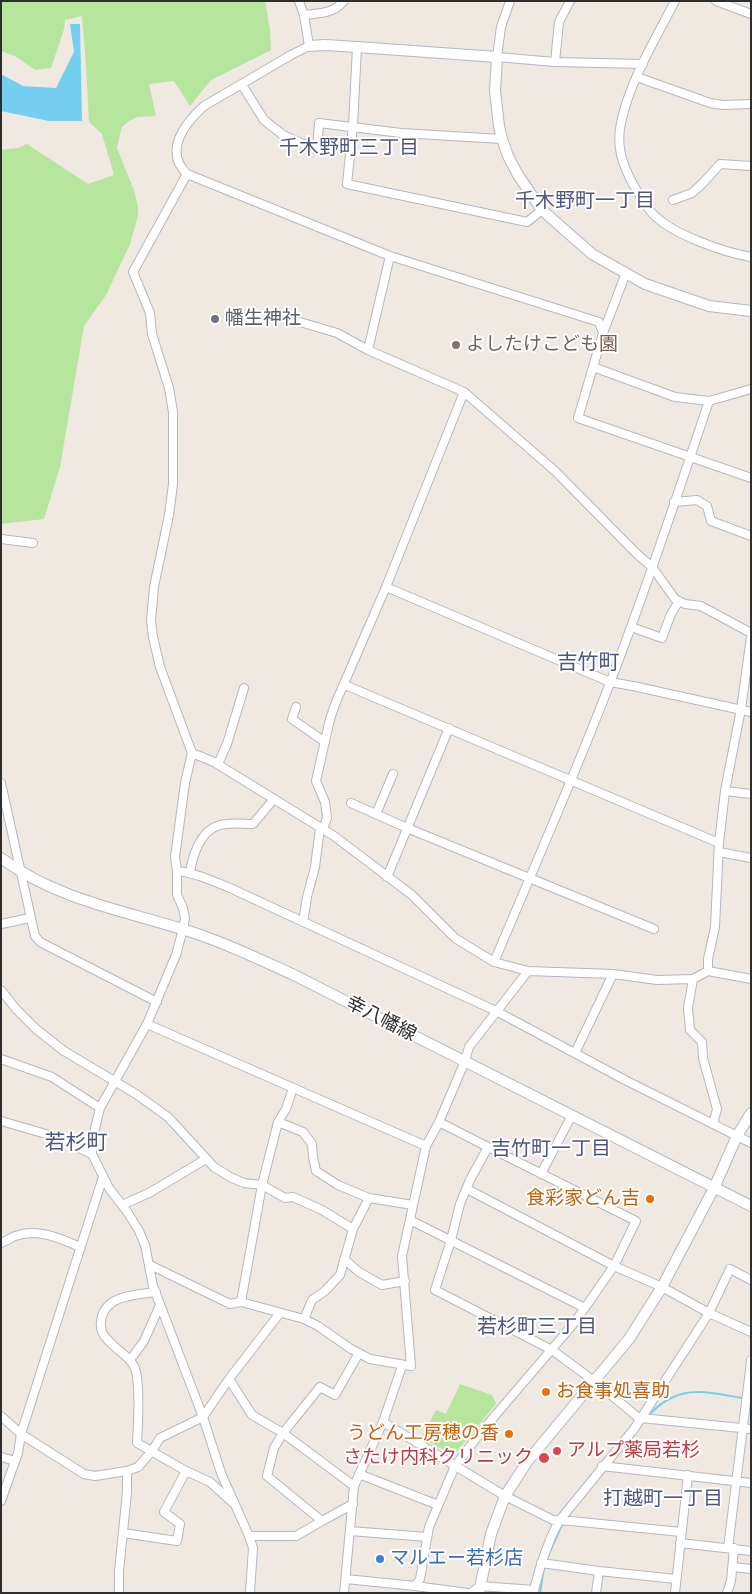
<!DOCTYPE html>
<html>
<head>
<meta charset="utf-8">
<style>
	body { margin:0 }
	#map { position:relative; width:752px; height:1594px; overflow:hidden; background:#efe9e1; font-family:Karla,sans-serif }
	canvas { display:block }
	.frame { position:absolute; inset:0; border:2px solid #2e2e2e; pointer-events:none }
</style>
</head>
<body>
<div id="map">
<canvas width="752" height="1594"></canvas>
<div class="frame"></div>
</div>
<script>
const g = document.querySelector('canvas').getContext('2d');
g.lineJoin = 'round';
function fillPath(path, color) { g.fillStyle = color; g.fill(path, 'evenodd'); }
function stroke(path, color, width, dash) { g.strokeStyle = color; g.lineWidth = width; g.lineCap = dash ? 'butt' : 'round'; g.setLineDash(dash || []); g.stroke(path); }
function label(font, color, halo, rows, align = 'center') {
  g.font = font + ' Karla,"Noto Sans JP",sans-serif'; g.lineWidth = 4; g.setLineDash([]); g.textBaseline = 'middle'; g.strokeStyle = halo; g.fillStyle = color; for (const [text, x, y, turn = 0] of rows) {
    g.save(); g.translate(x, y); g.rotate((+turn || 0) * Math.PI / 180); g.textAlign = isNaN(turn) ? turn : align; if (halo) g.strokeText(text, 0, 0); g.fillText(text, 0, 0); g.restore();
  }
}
const green = new Path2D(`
	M1 1H265L270 30 271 50 211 80 190 106 174 81 149 84 156 116 137 117 129 121 122 127 119 138 117 148 135 193 138 207V216L130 244 106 295 84 326 60 467 44 519 1 524V150L18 148 27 144 88 184 114 175 102 134 89 122 86 65 82 16 65 20 64 29 51 68 35 70 15 56 1 51Z
	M460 1384 492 1395 496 1404 454 1455 421 1438 436 1410 446 1414Z`);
const water = new Path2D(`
	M70 24H80L82 121H49L1 111V74L23 86 56 88 74 52Z`);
const stream = new Path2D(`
	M651 1413C662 1401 679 1392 696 1392 710 1391 728 1396 742 1398
	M547 1558 562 1525
	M540 1593 544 1568`);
const minor = new Path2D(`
	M299 1 304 15 309 46 291 55 204 106C185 123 163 151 187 174L390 256 599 322 603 333 578 418 751 478
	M510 1 501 27 497 57 555 62 643 64
	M675 1C655 40 630 80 621 123 616 146 622 164 633 184 639 194 644 204 652 213 671 234 723 252 751 257
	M716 1 751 14
	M304 15C321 13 332 14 344 1
	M357 47 353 126 347 184 527 222 542 210
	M555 62 559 22 570 1
	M637 77 710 103 723 105 751 104
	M242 85 264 120 283 135 317 150 319 123 401 133 502 139
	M187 174 133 272 150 313 152 334 169 388 173 412V484L169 515 154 587 151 621 153 637 160 667 192 753 185 783 175 857 177 871V895L183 908 185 918 183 929 176 955 147 1024 100 1108 93 1137 92 1154 109 1188 128 1213 139 1231 145 1245 153 1286 203 1417 221 1473 249 1536 253 1548 250 1593
	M673 200 692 193 703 183 720 164 751 166
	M300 322 337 333 368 350 464 392 555 471 637 554 652 567 675 599 685 604 701 606 751 633
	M603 333 626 273
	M368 350 390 256
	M593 367 675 397 709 401 751 389
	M674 502 697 500 707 506 711 521 751 536
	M1 539 33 543
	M386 587 610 682 633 686 751 712
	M631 627 662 638 671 614 679 601
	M345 685 719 843
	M296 707 292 719 325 742
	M192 753 214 762 334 836 412 895 455 938 494 962 528 971 613 974 657 980 693 979 708 971 751 979
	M218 764 227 744 244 688
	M1 783 35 936 40 942 157 1002
	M725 791 751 794
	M351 803 407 828 654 929
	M376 814 393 774
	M323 829 327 818 325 802 316 781 330 719 336 702 386 587 464 392
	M719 852 751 858
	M177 871C196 873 213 881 230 888L496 1011 625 1080 751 1143
	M190 873C192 857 200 832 217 826 228 822 242 824 253 824L274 799
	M387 877 449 728
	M303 922 307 897 315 867 320 828
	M1 924 30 918
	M494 962C533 870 574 777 610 683 646 590 677 496 709 401
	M708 971V959L715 927 719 843 725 791 741 709 751 637
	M693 979 688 1008 690 1030 702 1042 703 1058 717 1109 713 1124
	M1 990 16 1009 36 1029 64 1051 136 1094 168 1117 214 1167 230 1177 244 1183 262 1185 285 1198 293 1197 322 1210 353 1229 369 1198
	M147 1024 426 1146
	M575 1053 613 974
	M1 1059 52 1077 100 1108
	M1 1121 53 1136 92 1154
	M278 1122 303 1132 312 1144 313 1157 316 1171 338 1185 369 1198 413 1205
	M439 1122 488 1147 470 1180 460 1204 451 1240 435 1290 552 1350 594 1381 640 1419
	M541 1174 572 1115
	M467 1189 614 1266 662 1287 709 1313 751 1332
	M122 1205 149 1193 206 1159
	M410 1220 585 1308
	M1 1243C6 1241 11 1238 15 1236 38 1228 60 1238 80 1247
	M344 1259 359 1272 382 1285 405 1281
	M150 1265 226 1302 230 1304 241 1302 304 1319 318 1326 351 1349 370 1359 411 1366 402 1256 426 1146 439 1122 465 1061 469 1047 528 971
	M156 1292C135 1295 103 1295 101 1322 100 1329 102 1334 107 1339 115 1349 128 1355 134 1366 141 1380 138 1426 137 1443L186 1471 210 1482 233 1503
	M241 1302 262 1185 278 1122 286 1109 293 1088
	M304 1319 312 1300 325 1291 340 1275 353 1229
	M130 1360 144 1341 160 1305
	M751 1360 750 1370H751
	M229 1379 252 1415 283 1433 354 1486
	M1 1416 21 1434 84 1474 95 1476 127 1471 138 1467 152 1451 160 1438 203 1417 229 1379 280 1313
	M641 1418 751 1429
	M383 1422 505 1496 553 1520 571 1521 681 1532
	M1 1457 15 1461
	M602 1466 751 1483
	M359 1474 438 1505
	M1 1501 18 1453 21 1434 103 1177
	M353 1504 322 1521 267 1476 274 1448 283 1433 320 1387 335 1395 359 1353
	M350 1531 427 1537
	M123 1533 177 1541 180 1524 164 1512 186 1471
	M249 1536H296L322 1521
	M680 1543 751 1551
	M728 1548 750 1370
	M541 1563 599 1571 676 1579
	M733 1567 751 1569
	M346 1579 415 1586
	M119 1593V1571L127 1492V1471
	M344 1593 354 1486 383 1422 402 1366
	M468 1593 415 1586 420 1579 429 1527 455 1466 481 1432 575 1322 614 1266 636 1221 488 1147
	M471 1593 480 1586 534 1590C540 1566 547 1543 559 1521L634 1429 709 1313 730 1269 751 1280
	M596 1593 599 1571
	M675 1593 688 1475
	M727 1593 731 1581 734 1548`);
const tertiary = new Path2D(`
	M309 46 325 45 357 47 497 57 495 91 499 126 502 139 508 156 518 175 542 210 592 254 645 284 709 306 751 311
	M1 858C54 898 120 910 182 929 219 940 256 958 292 974L751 1206
	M479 1593 491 1534 505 1496 527 1462 629 1339 662 1287 714 1188 737 1136 751 1113`);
const markers = [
	[215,319,5,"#6b7280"],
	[456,345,5,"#8d6e63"],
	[650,1199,5,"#e8710a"],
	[546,1392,5,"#e8710a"],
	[509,1434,5,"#e8710a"],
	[557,1451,5,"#e0444e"],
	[544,1458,6,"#e0444e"],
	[380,1559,5,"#3f7fe0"]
];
const worshipNames = [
	["幡生神社",225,319]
];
const educationNames = [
	["よしたけこども園",466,345]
];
const streetNames = [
	["幸八幡線",381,1019,27]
];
const foodNames = [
	["食彩家どん吉",640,1199],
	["お食事処喜助",556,1392,"left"],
	["うどん工房穂の香",499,1434]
];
const healthNames = [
	["アルプ薬局若杉",567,1451],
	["さたけ内科クリニック",533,1458,"right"]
];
const shopNames = [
	["マルエー若杉店",390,1559]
];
const neighbourhoodNames = [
	["千木野町三丁目",349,148],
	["千木野町一丁目",585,201],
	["吉竹町一丁目",551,1149],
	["若杉町三丁目",537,1327],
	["打越町一丁目",663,1499]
];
const quarterNames = [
	["吉竹町",588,663],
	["若杉町",76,1143]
];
fillPath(green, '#b6e59e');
fillPath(water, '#75cff0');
stroke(stream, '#75cff0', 2);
stroke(minor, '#b4b7c1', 10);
stroke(tertiary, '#b4b7c1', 12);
stroke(minor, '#fff', 8);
stroke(tertiary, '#fff', 10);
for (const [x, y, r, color] of markers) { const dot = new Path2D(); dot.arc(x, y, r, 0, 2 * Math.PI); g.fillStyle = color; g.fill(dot); stroke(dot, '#fff', 2); }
label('19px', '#5b616d', '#fff', worshipNames, 'left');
label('19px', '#785e54', '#fff', educationNames, 'left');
label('19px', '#2e2e2e', '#fff', streetNames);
label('19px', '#c56008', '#fff', foodNames, 'right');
label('19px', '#be3a42', '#fff', healthNames, 'left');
label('19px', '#366cbe', '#fff', shopNames, 'left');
label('20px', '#4d5680', '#fff', neighbourhoodNames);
label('21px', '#4d5680', '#fff', quarterNames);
</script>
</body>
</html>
